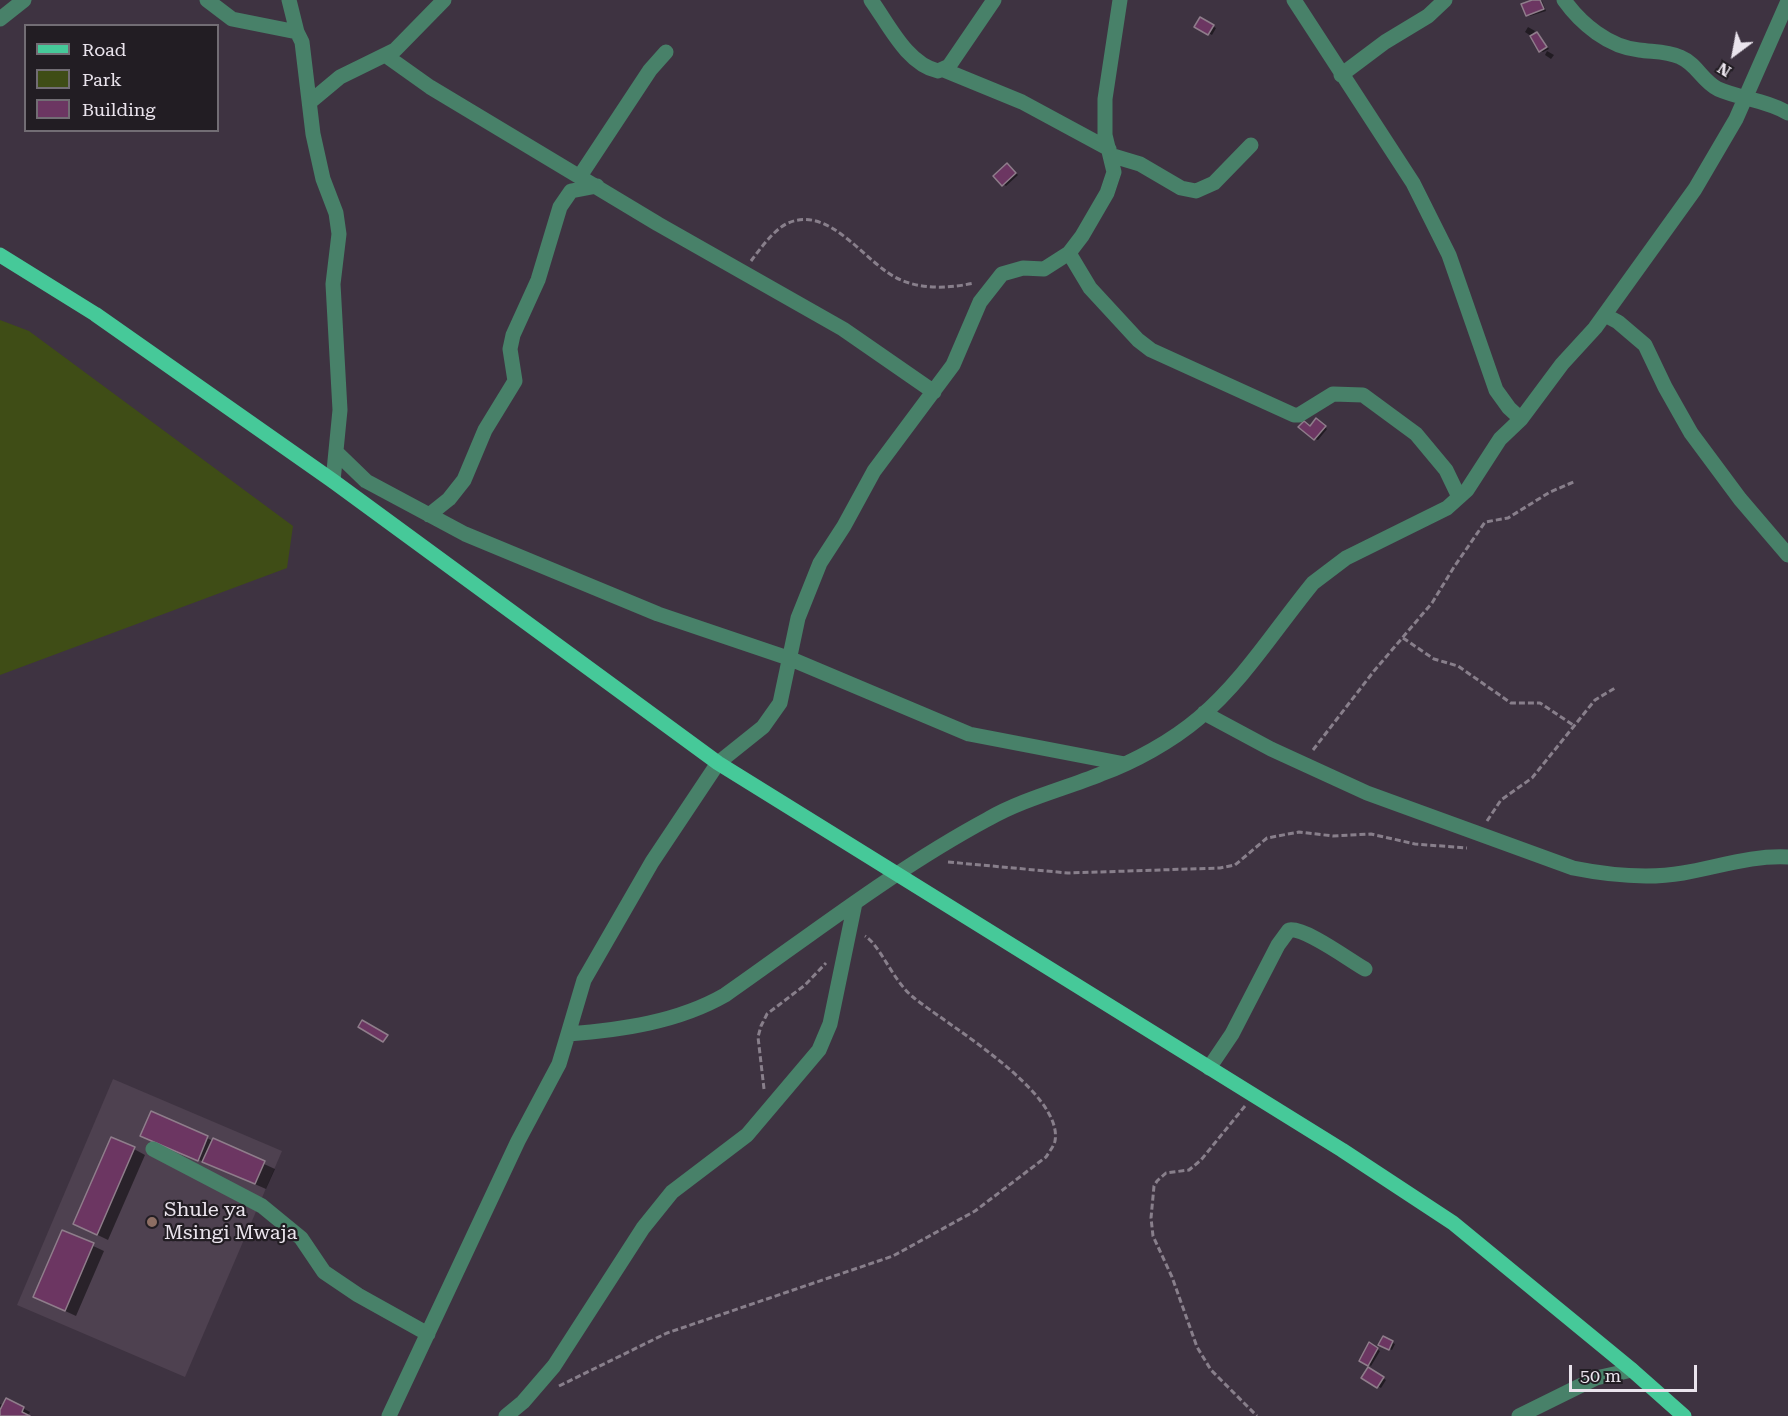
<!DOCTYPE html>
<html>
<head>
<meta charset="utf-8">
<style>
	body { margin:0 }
	#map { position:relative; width:1788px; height:1416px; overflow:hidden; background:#3e3341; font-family:"Roboto Serif",serif }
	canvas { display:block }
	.legend { position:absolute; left:24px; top:24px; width:195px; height:108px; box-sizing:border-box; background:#221d23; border:2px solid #726d74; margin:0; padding:8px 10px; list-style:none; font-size:18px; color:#eae4ed }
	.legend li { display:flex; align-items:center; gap:12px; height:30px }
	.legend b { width:30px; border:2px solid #726d74 }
	.north { position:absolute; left:1704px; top:24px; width:60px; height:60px; -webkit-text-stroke:4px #221d23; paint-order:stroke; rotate:212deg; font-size:16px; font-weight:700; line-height:24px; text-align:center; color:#eae4ed }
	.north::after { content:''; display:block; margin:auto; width:21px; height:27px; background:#eae4ed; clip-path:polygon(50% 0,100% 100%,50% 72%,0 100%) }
	.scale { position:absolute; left:1569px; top:1365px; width:128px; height:27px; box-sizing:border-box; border:3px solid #eae4ed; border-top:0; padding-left:8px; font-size:18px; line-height:21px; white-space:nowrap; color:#eae4ed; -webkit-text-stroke:4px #221d23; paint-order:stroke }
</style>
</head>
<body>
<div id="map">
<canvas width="1788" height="1416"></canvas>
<ul class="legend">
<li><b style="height:8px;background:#46c999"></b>Road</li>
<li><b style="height:16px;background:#3f4d16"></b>Park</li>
<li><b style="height:16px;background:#6c3662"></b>Building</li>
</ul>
<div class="north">N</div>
<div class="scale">50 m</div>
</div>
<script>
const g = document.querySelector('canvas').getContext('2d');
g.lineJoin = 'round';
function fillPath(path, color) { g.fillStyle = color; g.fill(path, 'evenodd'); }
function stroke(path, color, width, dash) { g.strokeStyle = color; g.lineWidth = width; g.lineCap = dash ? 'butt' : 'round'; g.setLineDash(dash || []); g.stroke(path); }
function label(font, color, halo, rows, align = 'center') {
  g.font = font + ' "Roboto Serif",serif'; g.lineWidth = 4.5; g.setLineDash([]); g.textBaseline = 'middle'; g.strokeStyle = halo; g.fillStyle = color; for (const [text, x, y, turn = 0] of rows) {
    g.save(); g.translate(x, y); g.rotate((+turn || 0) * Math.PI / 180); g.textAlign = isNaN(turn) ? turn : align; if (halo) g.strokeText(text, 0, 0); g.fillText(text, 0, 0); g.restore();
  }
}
const education = new Path2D(`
	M113 1079 282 1151 185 1377 17 1305Z`);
const green = new Path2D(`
	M0 320 29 331 293 526 287 568 0 675Z`);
const shadow = new Path2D(`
	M1537 0 1542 1 1546 11 1530 16 1527 15Z
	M1200 19 1216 28 1212 35 1196 26Z
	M1528 27 1535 31 1531 36 1525 32Z
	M1537 33 1549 49 1543 52 1540 51Z
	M1547 51 1554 55 1551 59 1545 55Z
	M1008 165 1018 175 1006 186 1003 184Z
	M1319 422 1327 429 1318 440 1315 439Z
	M152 1113 275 1169 266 1189 142 1135Z
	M134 1149 145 1155 108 1240 75 1224Z
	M63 1232 104 1251 76 1316 35 1297Z
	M1383 1338 1395 1344 1392 1350 1380 1344Z
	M1370 1344 1380 1351 1371 1366 1361 1360Z
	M1368 1369 1386 1380 1381 1388 1363 1378Z
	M7 1400 30 1412 28 1416H0V1404L4 1406Z`);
const building = new Path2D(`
	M1532 0H1540L1544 9 1526 16 1521 4Z
	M1200 17 1214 25 1208 35 1194 27Z
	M1537 32 1547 47 1539 52 1530 36Z
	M1007 163 1016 173 1002 186 993 176Z
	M1316 418 1326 426 1314 440 1298 427 1304 421 1310 426Z
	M362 1020 388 1035 383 1042 358 1027Z
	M151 1111 208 1136 198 1161 140 1136Z
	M111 1137 135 1147 97 1235 73 1224Z
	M213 1138 265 1161 255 1184 202 1162Z
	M62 1230 94 1243 65 1311 33 1297Z
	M1383 1336 1393 1341 1389 1350 1378 1345Z
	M1369 1342 1378 1348 1368 1366 1359 1361Z
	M1368 1367 1384 1377 1377 1388 1361 1378Z
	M6 1398 24 1407 22 1412 30 1416H0V1410Z`);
const path = new Path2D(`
	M751 261C760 249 773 231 786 224 830 202 866 266 901 280 924 290 951 288 974 283
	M1403 638 1434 659 1458 666 1511 703H1540L1573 725
	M1313 750 1374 671 1432 603 1454 567 1485 522 1508 518 1550 492 1576 481
	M1487 821 1501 800 1532 778 1595 700 1615 688
	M948 862 1068 873 1220 868 1235 865 1267 838 1299 832 1333 836 1371 834 1415 844 1467 848
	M764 1089 758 1037 761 1026 767 1014 805 985 826 963
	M1245 1106 1201 1160 1189 1170 1166 1173 1157 1181 1154 1186 1151 1218 1153 1236 1172 1277 1197 1347 1211 1370 1257 1416
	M559 1386 667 1333 893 1256 975 1211 1046 1157C1049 1152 1054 1146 1055 1141 1064 1092 944 1023 913 997 893 981 880 945 865 936`);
const minor = new Path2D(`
	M207 0 232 19 297 32
	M289 0 297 32 302 42 313 134 323 179 336 213 339 234 333 284 340 410 333 481
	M871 0C889 25 907 64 938 71L949 66 994 0
	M1294 0 1413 183 1449 255 1496 390 1509 408 1521 419
	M1564 0C1581 24 1609 47 1639 50 1653 52 1667 51 1680 57 1697 64 1702 81 1718 89 1741 99 1766 100 1788 113
	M0 19 24 0
	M385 55 430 87 658 224 843 329 934 392
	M944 70 1022 102 1109 149
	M1341 75 1385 42 1428 16 1445 0
	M310 102 340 77 395 50 444 0
	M1110 155 1140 164 1181 188 1196 191 1214 183 1251 145
	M580 176 650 70 666 52
	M1069 253 1090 288 1138 340 1151 350 1294 415H1299L1333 394 1363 395 1416 434 1446 470 1459 497
	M1605 315 1618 322 1645 345 1665 387 1691 433 1740 499 1788 555
	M336 452 366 481 465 534 658 614 791 659 969 734 1125 764
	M429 515 449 499 464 480 485 430 515 381 510 349 513 335 538 280 560 207 571 191 597 186
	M1204 713 1271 749 1367 793 1573 868C1608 875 1648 879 1683 873 1718 867 1753 855 1788 857
	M568 1034 584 980 652 862 718 763 763 727 780 703 798 618 820 563 844 526 874 471 953 365 980 302 1002 274 1023 268 1044 269 1069 253 1082 236 1107 193 1114 172 1105 135V99L1120 0
	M1209 1068 1232 1034 1278 945 1289 930C1305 927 1349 960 1365 969
	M153 1149 262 1206 301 1238 324 1272 358 1295 428 1334
	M389 1416 518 1141 559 1064 568 1034C621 1030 678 1022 725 995 811 935 895 869 988 819 1023 799 1064 789 1101 774 1134 762 1172 741 1199 718 1244 680 1276 628 1313 583L1346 558 1447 508 1467 490 1500 439 1521 419 1562 364 1595 328 1695 189 1736 119 1788 1
	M506 1416 523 1402 554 1366 643 1228 672 1192 747 1135 819 1050 830 1024 855 903
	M1519 1416 1596 1378 1632 1370`);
const major = new Path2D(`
	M0 255 95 314 333 481 718 763 1342 1150 1453 1223 1632 1370 1684 1416`);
const markers = [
	[152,1222,6,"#8d6e63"]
];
const poiNames = [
	["Shule ya",164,1210],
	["Msingi Mwaja",164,1233]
];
fillPath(education, '#4e4150');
fillPath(green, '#3f4d16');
fillPath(shadow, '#0007');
fillPath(building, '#6c3662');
stroke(building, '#8f7d8b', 1.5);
stroke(path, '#887f8b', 3, [6, 3]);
stroke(minor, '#488169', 15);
stroke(major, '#46c999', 15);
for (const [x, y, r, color] of markers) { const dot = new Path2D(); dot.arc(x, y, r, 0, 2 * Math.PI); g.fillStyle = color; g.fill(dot); stroke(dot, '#221d23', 2); }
label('20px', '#eae4ed', '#221d23', poiNames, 'left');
</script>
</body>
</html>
